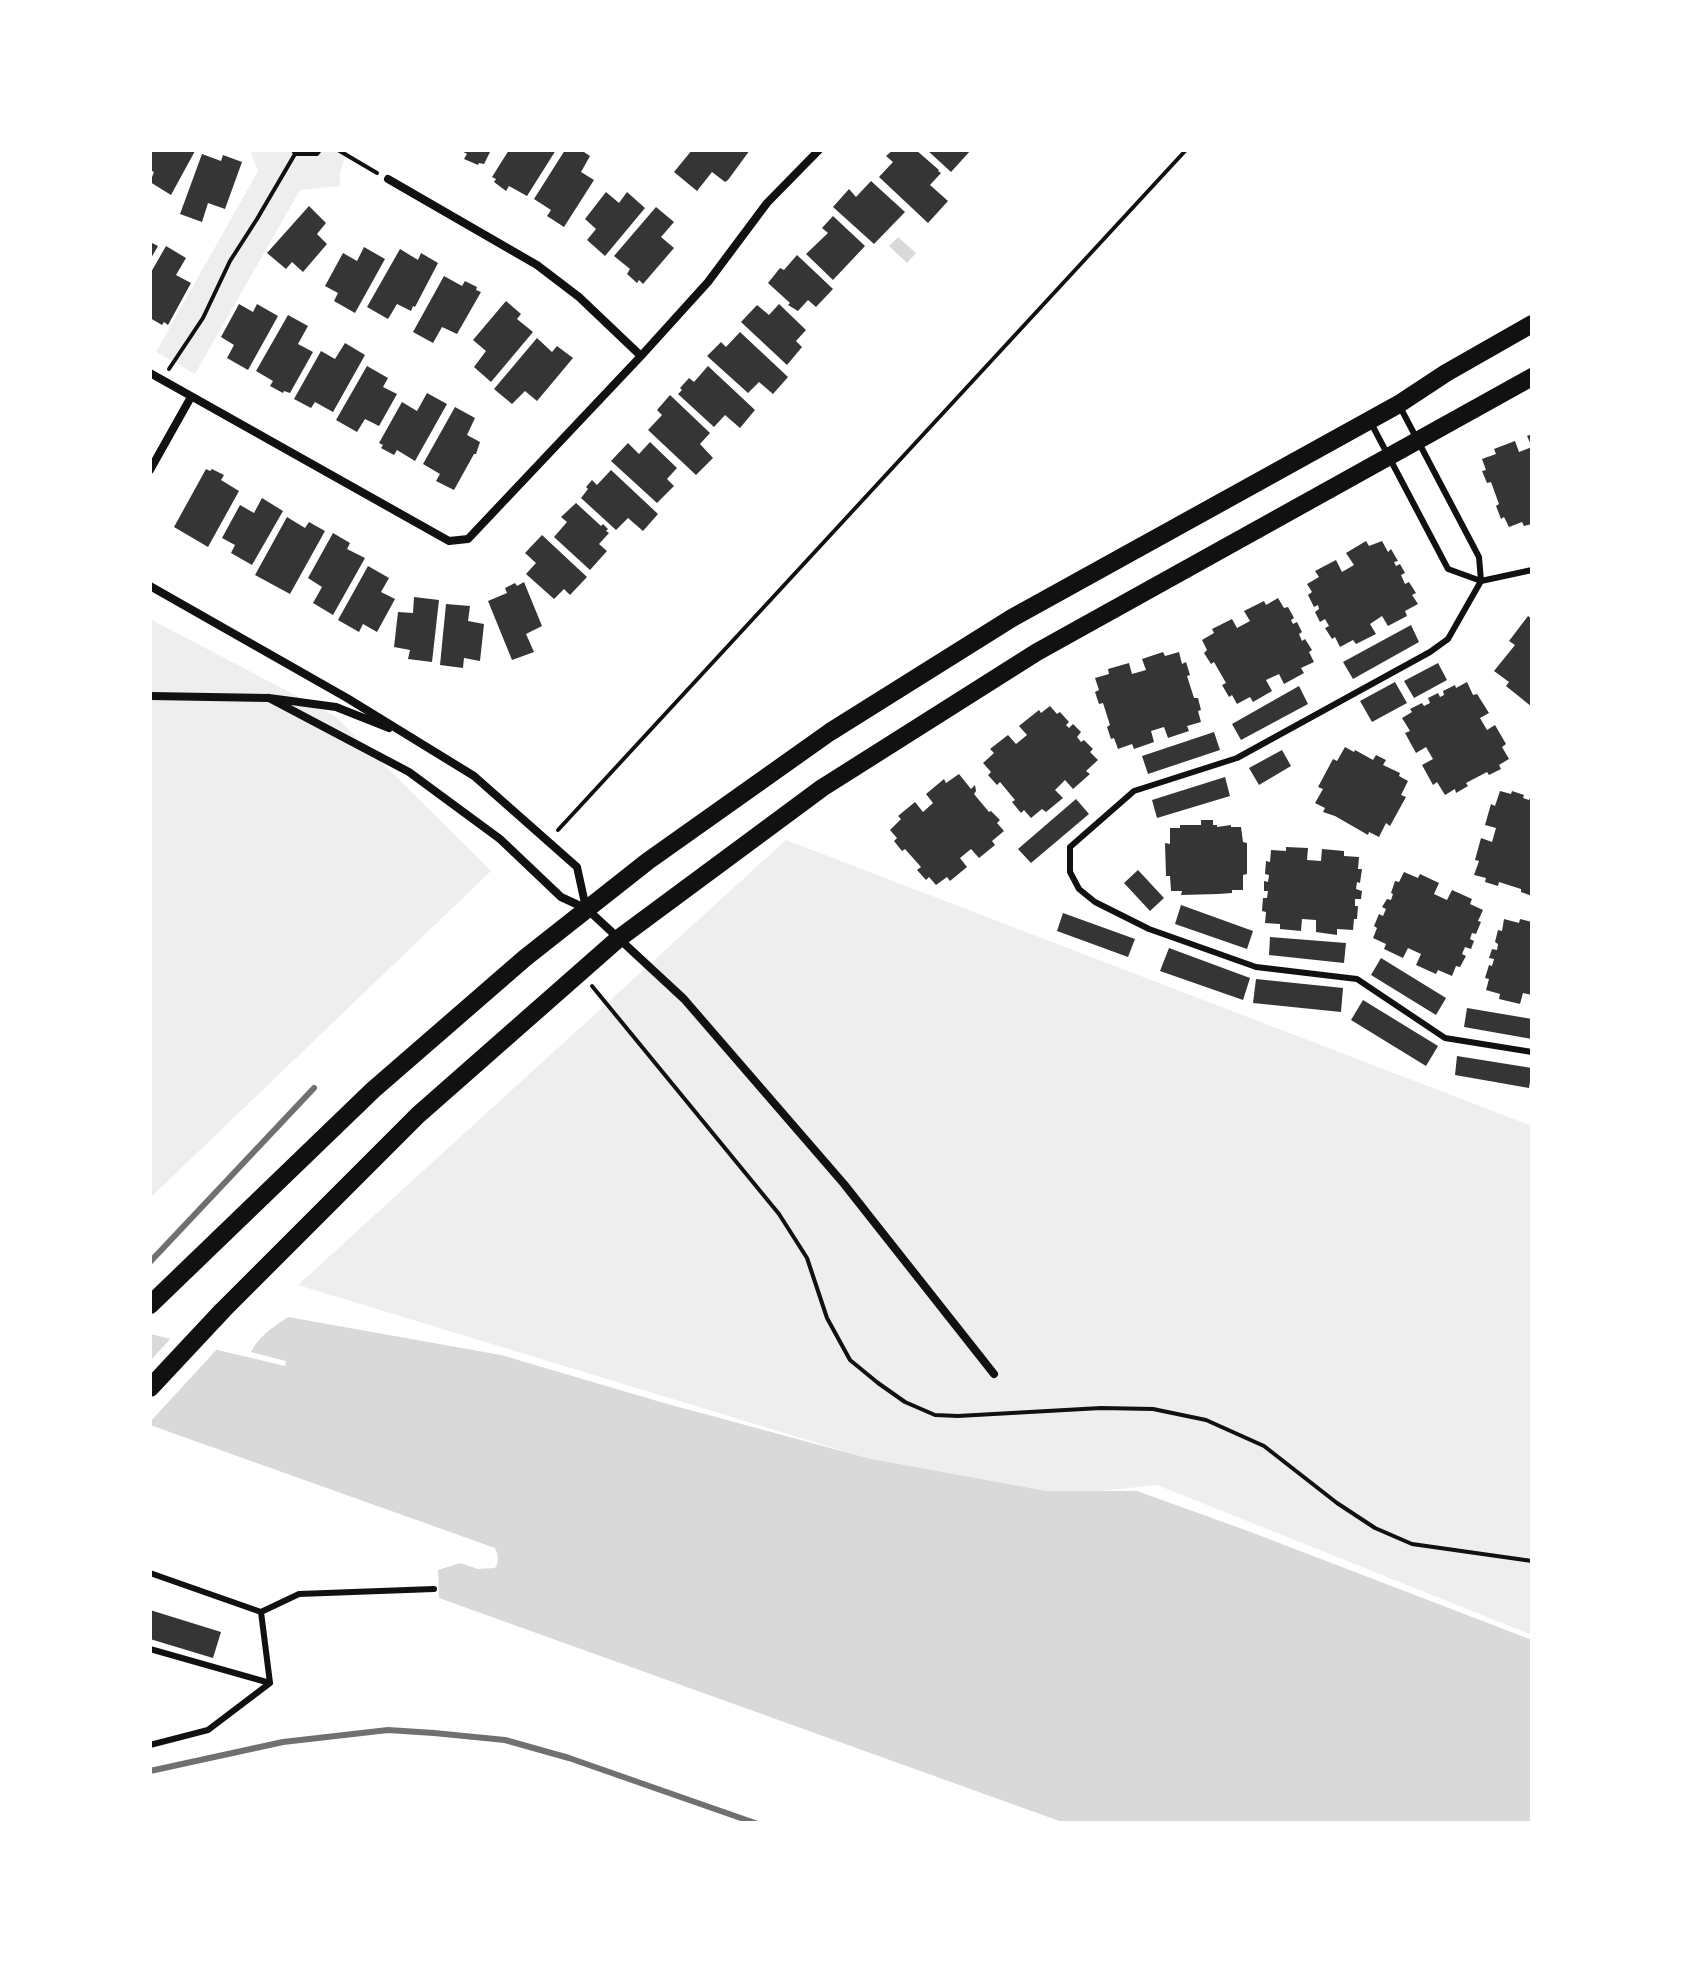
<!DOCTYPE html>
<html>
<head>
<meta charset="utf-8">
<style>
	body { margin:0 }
	#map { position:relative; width:1682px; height:1973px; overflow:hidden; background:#fff; font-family:"Varela Round",sans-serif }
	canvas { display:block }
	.frame { position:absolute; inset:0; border:152px solid #fff; pointer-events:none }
</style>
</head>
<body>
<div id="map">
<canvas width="1682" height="1973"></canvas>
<div class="frame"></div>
</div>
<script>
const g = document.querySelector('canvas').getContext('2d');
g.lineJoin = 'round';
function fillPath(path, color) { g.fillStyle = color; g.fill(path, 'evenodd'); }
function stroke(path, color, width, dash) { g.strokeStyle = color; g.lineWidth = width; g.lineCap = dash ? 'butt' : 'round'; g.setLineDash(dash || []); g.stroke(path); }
const green = new Path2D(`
	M250 150H350C342 161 339 172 340 186L300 190 195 374 156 352 258 171Z
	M150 619 335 716 491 871 150 1198Z
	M786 840 1532 1126V1635L1157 1485 1008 1501 298 1285Z`);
const water = new Path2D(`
	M898 237 916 253 907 263 889 246Z
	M288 1317 501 1355 664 1403 871 1459 1046 1491H1137L1248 1531 1532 1640V1823H1065L439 1598 438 1570 460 1563 478 1569 495 1568C500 1561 498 1556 495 1548L150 1425V1334L285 1366 286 1361 251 1352C259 1336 273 1327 288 1317Z`);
const pier = new Path2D(`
	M173 1336 219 1347 150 1422V1361Z`);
const building = new Path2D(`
	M150 150 195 151 171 195 150 182 154 172 150 170Z
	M460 150H491L484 164 479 163 478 165 464 159 467 154Z
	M509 150H556L527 196 509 186 506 191 494 182 496 179 492 177Z
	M565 150H581L590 156 581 172 594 180 564 227 547 216 551 210 534 199Z
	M692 150H750L728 180 725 182 712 172 697 191 674 172Z
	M893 150H916L939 170 938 171 941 173 930 185 948 201 928 223 879 177 893 162 886 156Z
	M927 150H971L951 172Z
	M202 154 221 161 223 155 242 162 225 209 208 203 202 222 180 214Z
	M871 181 905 212 874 244 833 207 849 189 856 197Z
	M606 192 619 203 627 192 645 208 605 256 587 240 596 229 585 219Z
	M309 206 326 223 317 234 327 244 303 272 292 262 286 269 267 253Z
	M656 207 674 222 661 237 674 248 643 284 639 280 637 283 627 274 630 269 614 256Z
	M833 216 865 246 833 280 806 254 828 233 822 228Z
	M150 242 158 246 150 260Z
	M166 246 186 258 176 275 191 283 168 325 164 322 162 325 150 318 152 313 150 311V274Z
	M364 247 385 259 355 313 334 301 338 293 325 286 343 253 357 261Z
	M400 249 418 260 421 253 438 263 415 307 413 306 411 311 397 304 388 319 367 307Z
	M797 255 833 289 816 307 808 300 798 311 788 305 790 303 768 283 780 268 784 270Z
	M444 276 462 286 465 281 477 287 476 290 481 292 457 334 442 327 433 343 413 332Z
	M506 301 521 314 517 319 533 332 491 382 474 367 486 351 473 340Z
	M239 304 253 312 257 304 278 316 248 370 227 358 234 345 221 337Z
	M779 304 806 330 796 341 802 347 787 365 741 322 757 305 769 315Z
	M288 315 308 326 298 344 313 352 290 393 284 391 283 393 270 386 273 381 256 371Z
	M740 332 788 377 773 394 759 382 748 393 707 356 721 342 726 347Z
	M537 338 552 352 557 346 573 358 537 401 525 391 512 404 494 389Z
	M345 343 365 355 333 412 315 402 311 408 294 399 321 351 335 359Z
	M367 366 388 378 383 387 397 394 379 426 365 419 357 432 336 420Z
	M708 366 755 410 740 428 725 415 714 427 678 394 682 390 680 388 689 378 694 382Z
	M427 393 447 404 415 461 397 450 394 455 381 448 383 445 379 443 402 402 417 411Z
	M670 395 710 433 700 444 713 458 696 475 648 430 662 415 657 410Z
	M455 407 475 418 467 435 480 442 476 454H474L454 490 436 481 440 474 423 464Z
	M1532 434V524L1524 526 1522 522 1509 527 1504 517 1501 519 1496 506 1499 504 1491 482 1487 483 1482 471 1486 470 1482 459 1496 454 1494 449 1515 441 1519 452 1532 447 1527 436Z
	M650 442 677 468 667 479 674 486 657 503 611 461 628 443 639 454Z
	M206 469 210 471 212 469 224 475 221 480 239 491 208 547 174 527Z
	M611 470 658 514 643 531 628 518 616 530 581 498 588 489 586 487 592 480 597 485Z
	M262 498 283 511 252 565 231 553 235 545 222 538 240 505 254 513Z
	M576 503 601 526 603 524 608 529 606 531 609 533 599 544 607 551 590 570 554 537 567 522 561 517Z
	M287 517 305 528 309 522 325 531 290 594 255 575Z
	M333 533 350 543 347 549 365 558 333 615 313 603 322 587 308 578Z
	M542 535 587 577 570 595 564 589 554 599 526 574 536 563 525 553Z
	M1366 541 1369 546 1382 541 1388 552 1391 549 1398 561 1394 562 1396 566 1400 564 1405 573 1401 575 1405 584 1409 582 1416 593 1412 595 1418 604 1405 611 1407 616 1388 626 1382 616 1370 624 1376 634 1356 644 1353 640 1340 647 1335 637 1332 639 1325 628 1329 626 1325 619 1320 622 1315 612 1319 609 1318 605 1314 607 1308 595 1312 592 1307 584 1319 577 1315 571 1336 560 1342 572 1354 565 1346 553Z
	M368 566 389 578 381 592 395 599 377 632 363 624 359 632 338 620Z
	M524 582 542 626 526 634 534 652 512 660 488 601 507 593 505 588 515 583 517 586Z
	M414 597 439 600 432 662 408 659 410 650 394 647 398 612 413 613Z
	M1278 598 1284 608 1288 607 1294 618 1291 620 1293 624 1297 622 1302 632 1299 634 1302 641 1305 639 1312 650 1309 652 1314 662 1301 668 1304 673 1284 684 1279 674 1266 680 1272 691 1253 702 1250 697 1237 704 1232 695 1229 697 1222 685 1226 683 1214 662 1211 664 1204 653 1207 650 1202 640 1214 633 1212 629 1232 619 1237 628 1250 621 1244 611 1264 601 1266 605Z
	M446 604 470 606 468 621 484 624 480 661 464 658 463 668 440 665Z
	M1528 616 1532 619V707L1506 686 1509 682 1494 671 1515 645 1509 641Z
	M1411 625 1419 642 1353 679 1343 662Z
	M1163 652 1165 656 1179 652 1182 664 1186 662 1190 675 1187 676 1194 698H1198L1201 710 1198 711 1201 722 1187 726 1189 731 1168 738 1164 727 1151 731 1154 742 1134 749 1132 744 1118 749 1114 738 1111 739 1107 727 1110 725 1103 703 1099 704 1095 692 1099 690 1095 678 1109 674 1108 669 1129 663 1132 674 1146 670 1142 659Z
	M1438 663 1447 680 1414 698 1404 681Z
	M1395 682 1407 703 1372 722 1360 701Z
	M1467 682 1473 695 1477 694 1489 713 1480 718 1487 730 1495 725 1506 744 1502 747 1509 759 1499 765 1501 769 1489 775 1487 772 1466 783 1468 786 1456 793 1455 789 1445 795 1437 782 1433 785 1422 765 1433 759 1426 747 1416 753 1405 733 1410 731 1402 718 1412 712 1410 709 1422 703 1424 706 1430 703 1428 698 1438 693 1440 697 1444 695 1443 691 1455 685 1456 688Z
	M1299 686 1308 704 1241 740 1232 724Z
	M1050 706 1057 714 1060 712 1069 722 1066 725 1069 728 1073 724 1081 732 1077 737 1081 742 1084 740 1093 749 1090 752 1098 760 1086 771 1090 774 1073 789 1065 780 1055 790 1063 798 1046 812 1042 809 1031 818 1024 810 1021 813 1012 802 1015 800 1000 782 997 785 988 775 991 772 983 763 994 753 990 749 1008 735 1016 744 1027 735 1019 726 1039 710 1041 713Z
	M1214 732 1220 750 1148 774 1142 756Z
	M1345 747 1354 752 1355 750 1373 760 1376 755 1386 760 1383 765 1400 773 1399 776 1408 781 1401 795 1406 797 1390 826 1386 823 1379 837 1369 832 1368 835 1335 816 1323 812 1325 808 1315 803 1323 789 1318 787 1333 759 1337 761Z
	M1282 750 1291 766 1259 785 1249 768Z
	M959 774 971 789 975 785 976 791 974 794 989 812 991 811 1000 820 997 823 1004 831 992 841 995 845 979 858 971 849 960 858 967 867 950 881 947 877 936 885 929 877 926 880 917 870 921 867 905 849 902 851 894 841 897 838 890 830 901 819 898 816 915 802 923 812 933 803 926 794 944 779 946 783Z
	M1225 777 1230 796 1157 818 1152 800Z
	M1500 791 1511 794 1512 791 1524 795 1523 798 1529 800 1532 794V896L1521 892V889L1499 882 1498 886 1485 882 1486 878 1474 875 1479 861 1475 860 1481 838 1492 842 1496 828 1485 825 1491 804 1495 806Z
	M1076 799 1089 814 1031 863 1018 849Z
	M1201 820H1213V825H1217V827L1231 825V827H1241L1243 842 1247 843V874L1243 875V890H1232V893L1218 894 1181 895 1182 891H1171L1170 876H1166L1165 843 1170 844V828H1180V825H1201Z
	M1286 847 1308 848 1307 860 1321 861 1322 849 1344 851V856L1359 857 1358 869H1362L1360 883 1357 882 1356 889 1362 891 1361 899H1355V906H1358L1357 919H1354L1353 930 1337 929V935L1316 932V920L1302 919 1301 931 1280 929V924L1265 923 1266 912 1262 911 1263 898H1267L1268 891H1264V881L1268 882 1269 875 1265 874 1266 861 1270 862 1271 850 1286 851Z
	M1138 870 1164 898 1150 911 1124 883Z
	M1404 872 1418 878 1420 874 1439 883 1434 894 1447 900 1452 890 1472 899 1470 904 1483 910 1478 921 1481 922 1476 934 1472 933 1470 939 1474 941 1471 949 1465 947 1462 954 1466 956 1460 967 1456 966 1452 976 1438 970 1436 974 1416 965 1421 954 1408 948 1403 958 1384 949 1386 944 1373 938 1377 928 1374 926 1379 914 1383 916 1386 909 1382 907 1387 899 1391 900 1393 894 1391 893 1395 881 1399 882Z
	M1181 905 1253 931 1247 949 1175 924Z
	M1063 913 1135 939 1128 957 1057 931Z
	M1504 919 1519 923 1520 919 1532 922V995L1523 993 1520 1004 1499 999 1500 994 1486 990 1489 979 1485 978 1489 965 1492 966 1494 959 1489 958 1492 949 1497 950 1498 944 1495 942 1498 930 1502 931Z
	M1270 937 1346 943 1344 963 1269 955Z
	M1169 948 1250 978 1243 1000 1160 971Z
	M1381 958 1446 998 1436 1015 1371 975Z
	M1256 979 1343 988 1341 1012 1253 1003Z
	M1363 1000 1438 1046 1426 1066 1351 1020Z
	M1467 1008 1532 1019V1039L1464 1027Z
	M1457 1056 1532 1068 1529 1088 1455 1075Z
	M150 1610 221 1632 213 1658 150 1639Z`);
const path = new Path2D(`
	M338 150 377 173
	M295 154H317L320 150
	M169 369 203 318 230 261 257 219 295 154 293 150
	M558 830 1186 150
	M592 986 779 1214 807 1258 827 1318 850 1360 878 1383 905 1402 935 1415 958 1416 1101 1408 1153 1409 1206 1420 1264 1446 1337 1503 1375 1528 1412 1544 1532 1561`);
const service = new Path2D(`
	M1371 423 1448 569 1481 581 1479 557 1399 405
	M1532 570 1481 581 1448 639 1430 652 1237 758 1134 791 1070 847V872L1079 889 1095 902 1149 929 1256 967 1357 979 1445 1038 1532 1052
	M150 1573 261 1612 270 1683
	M261 1612 299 1594 434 1589
	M150 1649 270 1683
	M150 1745 208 1730 270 1683`);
const minor = new Path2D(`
	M388 179 537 265 579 297 641 356
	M150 373 449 541 468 539 641 356 708 282 767 203 819 150
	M150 470 191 397
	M150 586 347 698 474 776 577 867 586 908
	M150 696 269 698 336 707 389 728
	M269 698 409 772 500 839 561 897 587 909 684 999 844 1184 994 1374`);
const primary = new Path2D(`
	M150 1305 373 1090 525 958 648 861 830 732 1012 618 1399 404 1446 373 1532 324
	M150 1388 223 1310 418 1115 618 939 822 788 1037 652 1532 377`);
const rail = new Path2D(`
	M150 1262 314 1088
	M150 1771 283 1742 388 1730 434 1733 505 1740 569 1758 755 1823`);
fillPath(green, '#eee');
fillPath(water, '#d9d9d9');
fillPath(pier, '#fff');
fillPath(building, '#353535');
stroke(path, '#111', 4);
stroke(service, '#111', 6);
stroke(minor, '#111', 8);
stroke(primary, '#111', 18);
stroke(rail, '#707070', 6);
</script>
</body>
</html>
